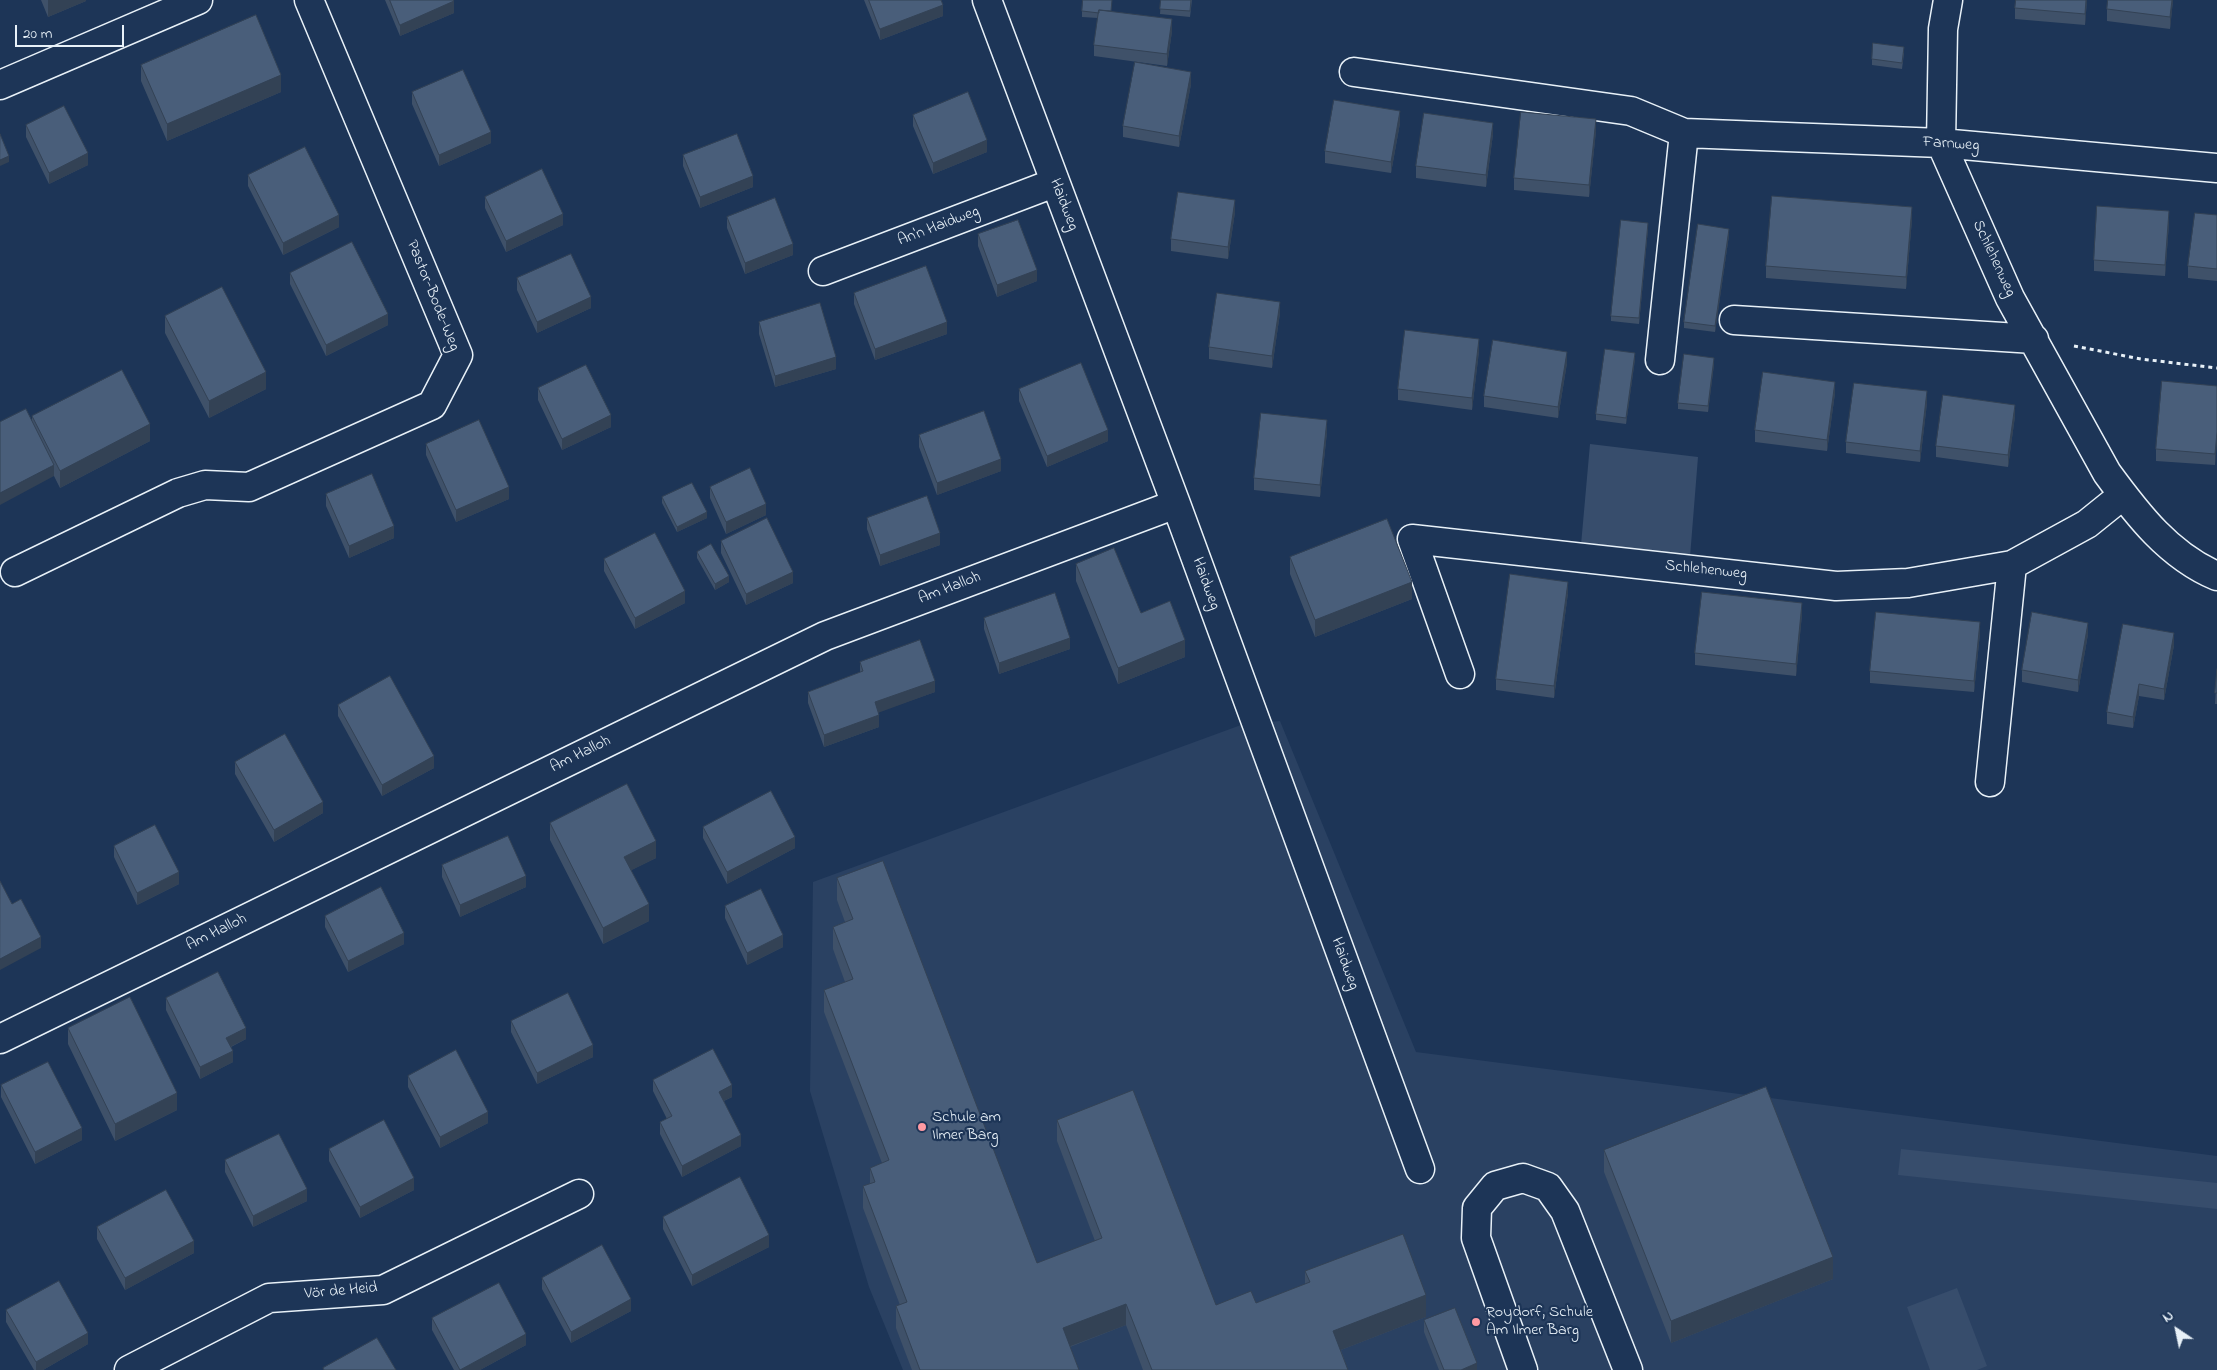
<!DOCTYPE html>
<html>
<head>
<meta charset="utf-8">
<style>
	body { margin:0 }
	#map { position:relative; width:2217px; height:1370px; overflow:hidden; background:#1d3557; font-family:"Indie Flower",sans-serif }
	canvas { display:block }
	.north { position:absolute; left:2152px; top:1305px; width:50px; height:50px; -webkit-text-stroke:4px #1d3557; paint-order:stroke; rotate:326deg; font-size:14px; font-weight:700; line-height:20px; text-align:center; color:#e8f1f8 }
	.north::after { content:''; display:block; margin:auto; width:18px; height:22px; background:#e8f1f8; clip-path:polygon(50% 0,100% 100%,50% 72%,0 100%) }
	.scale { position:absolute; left:15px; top:25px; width:109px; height:22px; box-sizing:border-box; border:2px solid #e8f1f8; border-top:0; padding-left:6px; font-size:15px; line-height:18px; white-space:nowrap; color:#e8f1f8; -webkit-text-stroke:4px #1d3557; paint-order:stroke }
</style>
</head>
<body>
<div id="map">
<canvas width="2217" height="1370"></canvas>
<div class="north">N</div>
<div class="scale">20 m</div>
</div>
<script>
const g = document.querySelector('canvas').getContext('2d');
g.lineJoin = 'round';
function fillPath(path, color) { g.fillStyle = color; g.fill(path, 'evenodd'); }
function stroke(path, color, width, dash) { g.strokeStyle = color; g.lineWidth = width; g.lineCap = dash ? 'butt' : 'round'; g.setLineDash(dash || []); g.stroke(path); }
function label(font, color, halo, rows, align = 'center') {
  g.font = font + ' "Indie Flower",sans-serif'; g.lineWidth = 4.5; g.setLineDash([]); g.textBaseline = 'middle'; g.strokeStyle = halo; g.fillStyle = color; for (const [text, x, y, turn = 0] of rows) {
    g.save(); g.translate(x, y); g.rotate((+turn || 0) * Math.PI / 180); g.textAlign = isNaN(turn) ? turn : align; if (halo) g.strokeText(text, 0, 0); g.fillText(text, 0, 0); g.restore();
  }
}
const built = new Path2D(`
	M1280 721 1416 1052 2217 1156V1370H903L869 1287 810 1091 813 882 1241 725Z`);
const green = new Path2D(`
	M1590 444 1698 457 1690 557 1581 545Z
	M1901 1149 2217 1183V1209L1898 1175Z
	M1957 1288 1987 1366 1977 1370H1930L1907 1307Z`);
const path = new Path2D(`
	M2074 346 2141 359 2217 368`);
const minor = new Path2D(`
	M987 0 1176 504 1420 1169
	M1948 0 1943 29 1941 143 2010 298 2107 473C2137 514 2169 556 2217 576
	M1354 72 1631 111 1684 133 1941 143 2217 168
	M0 85 198 0
	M823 271 1054 183
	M1734 320 2034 339
	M1660 360 1684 133
	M15 572 178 493 205 485 249 487 432 405 458 355 309 0
	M1460 674 1412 539 1836 586 1908 583 2012 565 2087 524 2123 495
	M1990 782 2012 565
	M0 1039 825 636 1176 504
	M129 1370 269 1298 383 1290 579 1194
	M1523 1370 1476 1238 1477 1208 1495 1186 1523 1178 1548 1187 1565 1211 1628 1370`);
const wall = new Path2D(`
	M41 0H86V1L48 17Z
	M385 0H453L454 13 400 36Z
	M864 0H941L943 16 880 40Z
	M1161 0H1192L1190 17 1160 14Z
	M2087 0 2085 25 2015 19V8Z
	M2173 0 2170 29 2107 21V9Z
	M1082 11H1111L1172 31 1167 66 1094 56V45L1098 18 1082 17Z
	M1904 53 1902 69 1872 65V59Z
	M141 65 281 92 167 141 141 81Z
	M1191 84 1179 147 1123 137V126Z
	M412 92 491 143 439 166 412 104Z
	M913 115 987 152 933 174 913 126Z
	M1400 123 1391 173 1325 163V151Z
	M26 125 88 165 49 184 26 137Z
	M1596 131 1589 197 1514 190V178Z
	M1493 134 1486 187 1416 178V166Z
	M683 155 753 187 700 208 683 166Z
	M248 175 339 227 283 255 248 186Z
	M485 197 563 225 506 252 485 208Z
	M1235 212 1228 259 1171 251V239Z
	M2217 215V281L2188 278V266Z
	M727 217 793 255 745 274 727 228Z
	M1912 219 1906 289 1766 278V266Z
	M2169 223 2165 276 2094 271V260Z
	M1648 228 1639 324 1611 321V316Z
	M978 234 1037 281 997 297 978 246Z
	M1729 235 1715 332 1684 328V322Z
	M290 273 388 325 326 356 290 284Z
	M517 278 591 308 537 333 517 290Z
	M854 293 947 334 875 360 854 304Z
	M1280 313 1272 368 1209 359V347Z
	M165 316 266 389 209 418 165 333Z
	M759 322 836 369 775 387 759 334Z
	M1479 351 1472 410 1398 400V389Z
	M1635 359 1626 424 1596 420V414Z
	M1567 363 1558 418 1484 407V396Z
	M1714 364 1708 412 1678 409V403Z
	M2217 386 2215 465 2156 461V449Z
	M538 388 611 427 562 450 538 400Z
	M1019 389 1108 441 1047 467 1019 401Z
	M1835 393 1827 451 1755 442V430Z
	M1927 403 1920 462 1846 453V442Z
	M32 416 150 441 60 488 54 476 32 422Z
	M2015 416 2008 467 1936 457V446Z
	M1327 432 1320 497 1254 490V478Z
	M919 435 1001 471 937 495 919 447Z
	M426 444 509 499 456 522 426 455Z
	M710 487 766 515 726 534 710 498Z
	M326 494 394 538 349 558 326 506Z
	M662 497 707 518 677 532 662 503Z
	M867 518 940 545 880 566 867 529Z
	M721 541 793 583 746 605 721 553Z
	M697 552 729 582 715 590 697 558Z
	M1290 557 1412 599 1315 637 1290 574Z
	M604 559 685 603 635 629 604 571Z
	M1076 564 1185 657 1118 684 1076 581Z
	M1568 593 1554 698 1496 690V679Z
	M1802 614 1796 676 1695 665V653Z
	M984 618 1070 649 999 674 984 629Z
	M1980 633 1974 692 1870 683V671Z
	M2088 634 2078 692 2022 682V670Z
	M2174 645 2164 700 2139 696 2133 728 2107 724V712Z
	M860 662 935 692 878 712 879 727 824 747 808 703V692L860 673Z
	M2217 669V704H2215Z
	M338 705 434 768 382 796 338 716Z
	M235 762 323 813 274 842 235 774Z
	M550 823 656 858 631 870 649 921 603 944 550 840Z
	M703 827 795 848 727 884 703 838Z
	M114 846 179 884 137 905 114 857Z
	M442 865 526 887 460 917 442 877Z
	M837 878 1037 1263 1095 1241 1057 1141V1120L1216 1305 1256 1303 1305 1284V1271L1426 1317 1341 1350 1348 1370H1143L1126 1325 1070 1347 1079 1370H912L896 1328V1306L900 1305 863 1208V1186L870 1184V1168L882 1163 824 1012V990L845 982 833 949V927L845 922 837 900Z
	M725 906 783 947 747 965 725 918Z
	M325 916 404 944 348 972 325 927Z
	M166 998 246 1039 231 1047 233 1062 200 1079 166 1010Z
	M511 1021 593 1057 537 1084 511 1032Z
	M68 1028 177 1110 115 1141 68 1044Z
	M408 1076 488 1123 440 1148 408 1087Z
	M653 1080 732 1097 724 1101 741 1146 682 1177 660 1134V1122L667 1119 653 1091Z
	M1 1085 82 1140 35 1164 1 1097Z
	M329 1149 414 1190 360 1218 329 1161Z
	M1604 1150 1833 1279 1671 1343 1604 1172Z
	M225 1160 307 1201 253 1227 225 1172Z
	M663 1217 769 1247 692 1286 663 1229Z
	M97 1227 194 1253 125 1290 97 1239Z
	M542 1278 631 1311 571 1343 542 1289Z
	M6 1310 88 1344 43 1370H34L6 1322Z
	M432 1318 526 1345 480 1370H454L432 1330Z
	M1424 1320 1477 1370H1439L1424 1332Z`);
const shadedWall = new Path2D(`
	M48 0H86V1L48 17Z
	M2086 0H2087L2085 25V14Z
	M2172 0H2173L2170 29V17Z
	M454 1V13L400 36V25Z
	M943 5V16L880 40V29Z
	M1172 19V31L1167 66V54Z
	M1191 72V84L1179 147V136Z
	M281 75V92L167 141V124Z
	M1400 111V123L1391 173V162Z
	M1596 119V131L1589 197V185Z
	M1493 123V134L1486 187V175Z
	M491 132V143L439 166V155Z
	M987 140V152L933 174V163Z
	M88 153V165L49 184V173Z
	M9 156V162L0 166V160Z
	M753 176V187L700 208V197Z
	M1235 200V212L1228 259V247Z
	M1912 207V219L1906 289V277Z
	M2169 211V223L2165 276V265Z
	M563 214V225L506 252V241Z
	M339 215V227L283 255V243Z
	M1648 223V228L1639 324V318Z
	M1729 229V235L1715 332V326Z
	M793 244V255L745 274V263Z
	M1037 270V281L997 297V285Z
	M591 297V308L537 333V322Z
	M1280 302V313L1272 368V356Z
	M388 314V325L326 356V345Z
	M947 322V334L875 360V349Z
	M1479 339V351L1472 410V398Z
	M1567 352V363L1558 418V407Z
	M1635 353V359L1626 424V418Z
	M836 357V369L775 387V376Z
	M1714 358V364L1708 412V406Z
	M266 372V389L209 418V401Z
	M1835 382V393L1827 451V440Z
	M1927 391V403L1920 462V451Z
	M2015 405V416L2008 467V455Z
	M611 415V427L562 450V439Z
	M1327 420V432L1320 497V485Z
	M150 424V441L60 488V471Z
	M1108 430V441L1047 467V456Z
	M2217 432V443L2215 465V454Z
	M1001 459V471L937 495V483Z
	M54 465V476L0 505V493Z
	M509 487V499L456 522V510Z
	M766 504V515L726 534V522Z
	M707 512V518L677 532V527Z
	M394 526V538L349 558V546Z
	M940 533V545L880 566V555Z
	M793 572V583L746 605V594Z
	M729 576V582L715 590V584Z
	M1412 582V599L1315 637V620Z
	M1568 582V593L1554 698V686Z
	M685 591V603L635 629V618Z
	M1802 603V614L1796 676V664Z
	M1980 622V633L1974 692V681Z
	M2088 623V634L2078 692V680Z
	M2174 633V645L2164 700V689Z
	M1070 638V649L999 674V663Z
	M1185 640V657L1118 684V668Z
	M935 681V692L875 714V702Z
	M2139 684V696L2133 728V717Z
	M879 715V727L824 747V735Z
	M434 756V768L382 796V785Z
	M323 802V813L274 842V830Z
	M795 837V848L727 884V872Z
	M656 841V858L624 874V857Z
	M179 872V884L137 905V893Z
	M526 876V887L460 917V905Z
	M649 904V921L603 944V928Z
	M404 933V944L348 972V961Z
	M783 935V947L747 965V953Z
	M41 937V948L0 970V959Z
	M246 1028V1039L226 1049V1038Z
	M593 1045V1057L537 1084V1073Z
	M233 1051V1062L200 1079V1067Z
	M732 1085V1097L719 1103V1092Z
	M177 1093V1110L115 1141V1124Z
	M488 1112V1123L440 1148V1137Z
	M82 1128V1140L35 1164V1152Z
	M741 1135V1146L682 1177V1166Z
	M414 1178V1190L360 1218V1207Z
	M307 1189V1201L253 1227V1216Z
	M769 1235V1247L692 1286V1275Z
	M194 1241V1253L125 1290V1278Z
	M1833 1257V1279L1671 1343V1321Z
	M1426 1295V1317L1333 1353V1331Z
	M631 1299V1311L571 1343V1332Z
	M1126 1304V1325L1063 1349V1328Z
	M88 1333V1344L43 1370H36V1362Z
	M526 1334V1345L480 1370H460Z
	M1477 1363V1370H1461Z`);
const building = new Path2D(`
	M390 0H453L454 1 400 25Z
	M869 0H941L943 5 880 29Z
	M1083 0H1112L1111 11 1099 10V13L1082 11Z
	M1161 0H1191L1190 11 1160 9Z
	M2016 0H2086L2085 14 2015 8Z
	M2108 0H2172L2170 17 2107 9Z
	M1099 10 1172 19 1167 54 1094 45Z
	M256 15 281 75 167 124 141 65Z
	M1873 43 1904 47 1902 63 1872 59Z
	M1135 62 1191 72 1179 136 1123 126Z
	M463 70 491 132 439 155 412 92Z
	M968 92 987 140 933 163 913 115Z
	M1334 100 1400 111 1391 162 1325 151Z
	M64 106 88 153 49 173 26 125Z
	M1521 112 1596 119 1589 185 1514 178Z
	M1424 113 1493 123 1486 175 1416 166Z
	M0 134 9 156 0 160Z
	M737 134 753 176 700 197 683 155Z
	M305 147 339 215 283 243 248 175Z
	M542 169 563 214 506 241 485 197Z
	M1178 192 1235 200 1228 247 1171 239Z
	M1772 196 1912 207 1906 277 1766 266Z
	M775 198 793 244 745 263 727 217Z
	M2097 206 2169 211 2165 265 2094 260Z
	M2195 213 2217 215V269L2188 266Z
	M1018 220 1037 270 997 285 978 234Z
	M1621 220 1648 223 1639 318 1611 316Z
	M1698 224 1729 229 1715 326 1684 322Z
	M352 242 388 314 326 345 290 273Z
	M571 254 591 297 537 322 517 278Z
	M926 266 947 322 875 349 854 293Z
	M222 287 266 372 209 401 165 316Z
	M1217 293 1280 302 1272 356 1209 347Z
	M820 303 836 357 775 376 759 322Z
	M1405 330 1479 339 1472 398 1398 389Z
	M1493 340 1567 352 1558 407 1484 396Z
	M1605 349 1635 353 1626 418 1596 414Z
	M1684 354 1714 358 1708 406 1678 403Z
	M1081 363 1108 430 1047 456 1019 389Z
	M586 365 611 415 562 439 538 388Z
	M122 370 150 424 60 471 32 416Z
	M1763 372 1835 382 1827 440 1755 430Z
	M2162 381 2217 386V432L2215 454 2156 449Z
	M1854 383 1927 391 1920 451 1846 442Z
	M1943 395 2015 405 2008 455 1936 446Z
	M26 409 54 465 0 493V422Z
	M984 411 1001 459 937 483 919 435Z
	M1261 413 1327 420 1320 485 1254 478Z
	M479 420 509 487 456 510 426 444Z
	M750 468 766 504 726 522 710 487Z
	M372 474 394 526 349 546 326 494Z
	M692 483 707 512 677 527 662 497Z
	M927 496 940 533 880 555 867 518Z
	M767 518 793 572 746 594 721 541Z
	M1387 519 1412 582 1315 620 1290 557Z
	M655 533 685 591 635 618 604 559Z
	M711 544 729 576 715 584 697 552Z
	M1114 548 1141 613 1170 601 1185 640 1118 668 1076 564Z
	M1510 574 1568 582 1554 686 1496 679Z
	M1702 592 1802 603 1796 664 1695 653Z
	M1055 593 1070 638 999 663 984 618Z
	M1876 612 1980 622 1974 681 1870 671Z
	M2032 612 2088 623 2078 680 2022 670Z
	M2123 624 2174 633 2164 689 2139 684 2133 717 2107 712Z
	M920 640 935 681 875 702 879 715 824 735 808 692 863 671 860 662Z
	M2217 669V693H2215Z
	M390 676 434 756 382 785 338 705Z
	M285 734 323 802 274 830 235 762Z
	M627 784 656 841 624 857 649 904 603 928 550 823Z
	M771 791 795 837 727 872 703 827Z
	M155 825 179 872 137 893 114 846Z
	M508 836 526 876 460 905 442 865Z
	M883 861 1037 1263 1102 1238 1057 1120 1133 1090 1216 1305 1251 1291 1256 1303 1310 1282 1305 1271 1403 1234 1426 1295 1333 1331 1348 1370H1152L1126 1304 1063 1328 1079 1370H920L896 1306 907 1302 863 1186 875 1182 870 1168 889 1160 824 990 853 979 833 927 853 919 837 878Z
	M0 881 12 904 21 899 41 937 0 959Z
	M381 887 404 933 348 961 325 916Z
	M761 889 783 935 747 953 725 906Z
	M218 972 246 1028 226 1038 233 1051 200 1067 166 998Z
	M568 993 593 1045 537 1073 511 1021Z
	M130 997 177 1093 115 1124 68 1028Z
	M713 1049 732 1085 719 1092 741 1135 682 1166 660 1122 672 1116 653 1080Z
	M456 1050 488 1112 440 1137 408 1076Z
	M48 1062 82 1128 35 1152 1 1085Z
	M1766 1087 1833 1257 1671 1321 1604 1150Z
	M384 1120 414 1178 360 1207 329 1149Z
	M279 1134 307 1189 253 1216 225 1160Z
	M740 1177 769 1235 692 1275 663 1217Z
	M166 1190 194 1241 125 1278 97 1227Z
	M602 1245 631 1299 571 1332 542 1278Z
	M59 1281 88 1333 36 1362 6 1310Z
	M499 1283 526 1334 460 1370 432 1318Z
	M1455 1308 1477 1363 1461 1370H1444L1424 1320Z
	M377 1338 396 1370H324L323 1368Z`);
const markers = [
	[922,1127,5,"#ff9aa2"],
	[1476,1322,5,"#ff9aa2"]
];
const streetNames = [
	["Farnweg",1951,145,4],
	["Haidweg",1063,205,69],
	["An'n Haidweg",939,227,-21],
	["Schlehenweg",1993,259,65],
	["Pastor-Bode-Weg",432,296,68],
	["Schlehenweg",1706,571,6],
	["Haidweg",1205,584,70],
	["Am Halloh",950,589,-21],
	["Am Halloh",581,755,-26],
	["Am Halloh",217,933,-26],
	["Haidweg",1344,964,70],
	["Vör de Heid",341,1292,-5]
];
const poiNames = [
	["Schule am",932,1118],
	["Ilmer Barg",932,1136],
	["Roydorf, Schule",1486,1313],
	["Am Ilmer Barg",1486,1331]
];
fillPath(built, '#2a4162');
fillPath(green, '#374d6c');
stroke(minor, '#e8f1f8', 31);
stroke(path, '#e8f1f8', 3, [4, 4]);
stroke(minor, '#1d3557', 28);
fillPath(wall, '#3f5169');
fillPath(shadedWall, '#334255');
fillPath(building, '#495e7a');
stroke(building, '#334255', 1);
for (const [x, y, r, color] of markers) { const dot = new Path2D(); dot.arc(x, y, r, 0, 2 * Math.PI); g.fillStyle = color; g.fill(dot); stroke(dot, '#1d3557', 2); }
label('16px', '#e8f1f8', '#1d3557', streetNames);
label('16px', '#e8f1f8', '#1d3557', poiNames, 'left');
</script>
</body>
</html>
